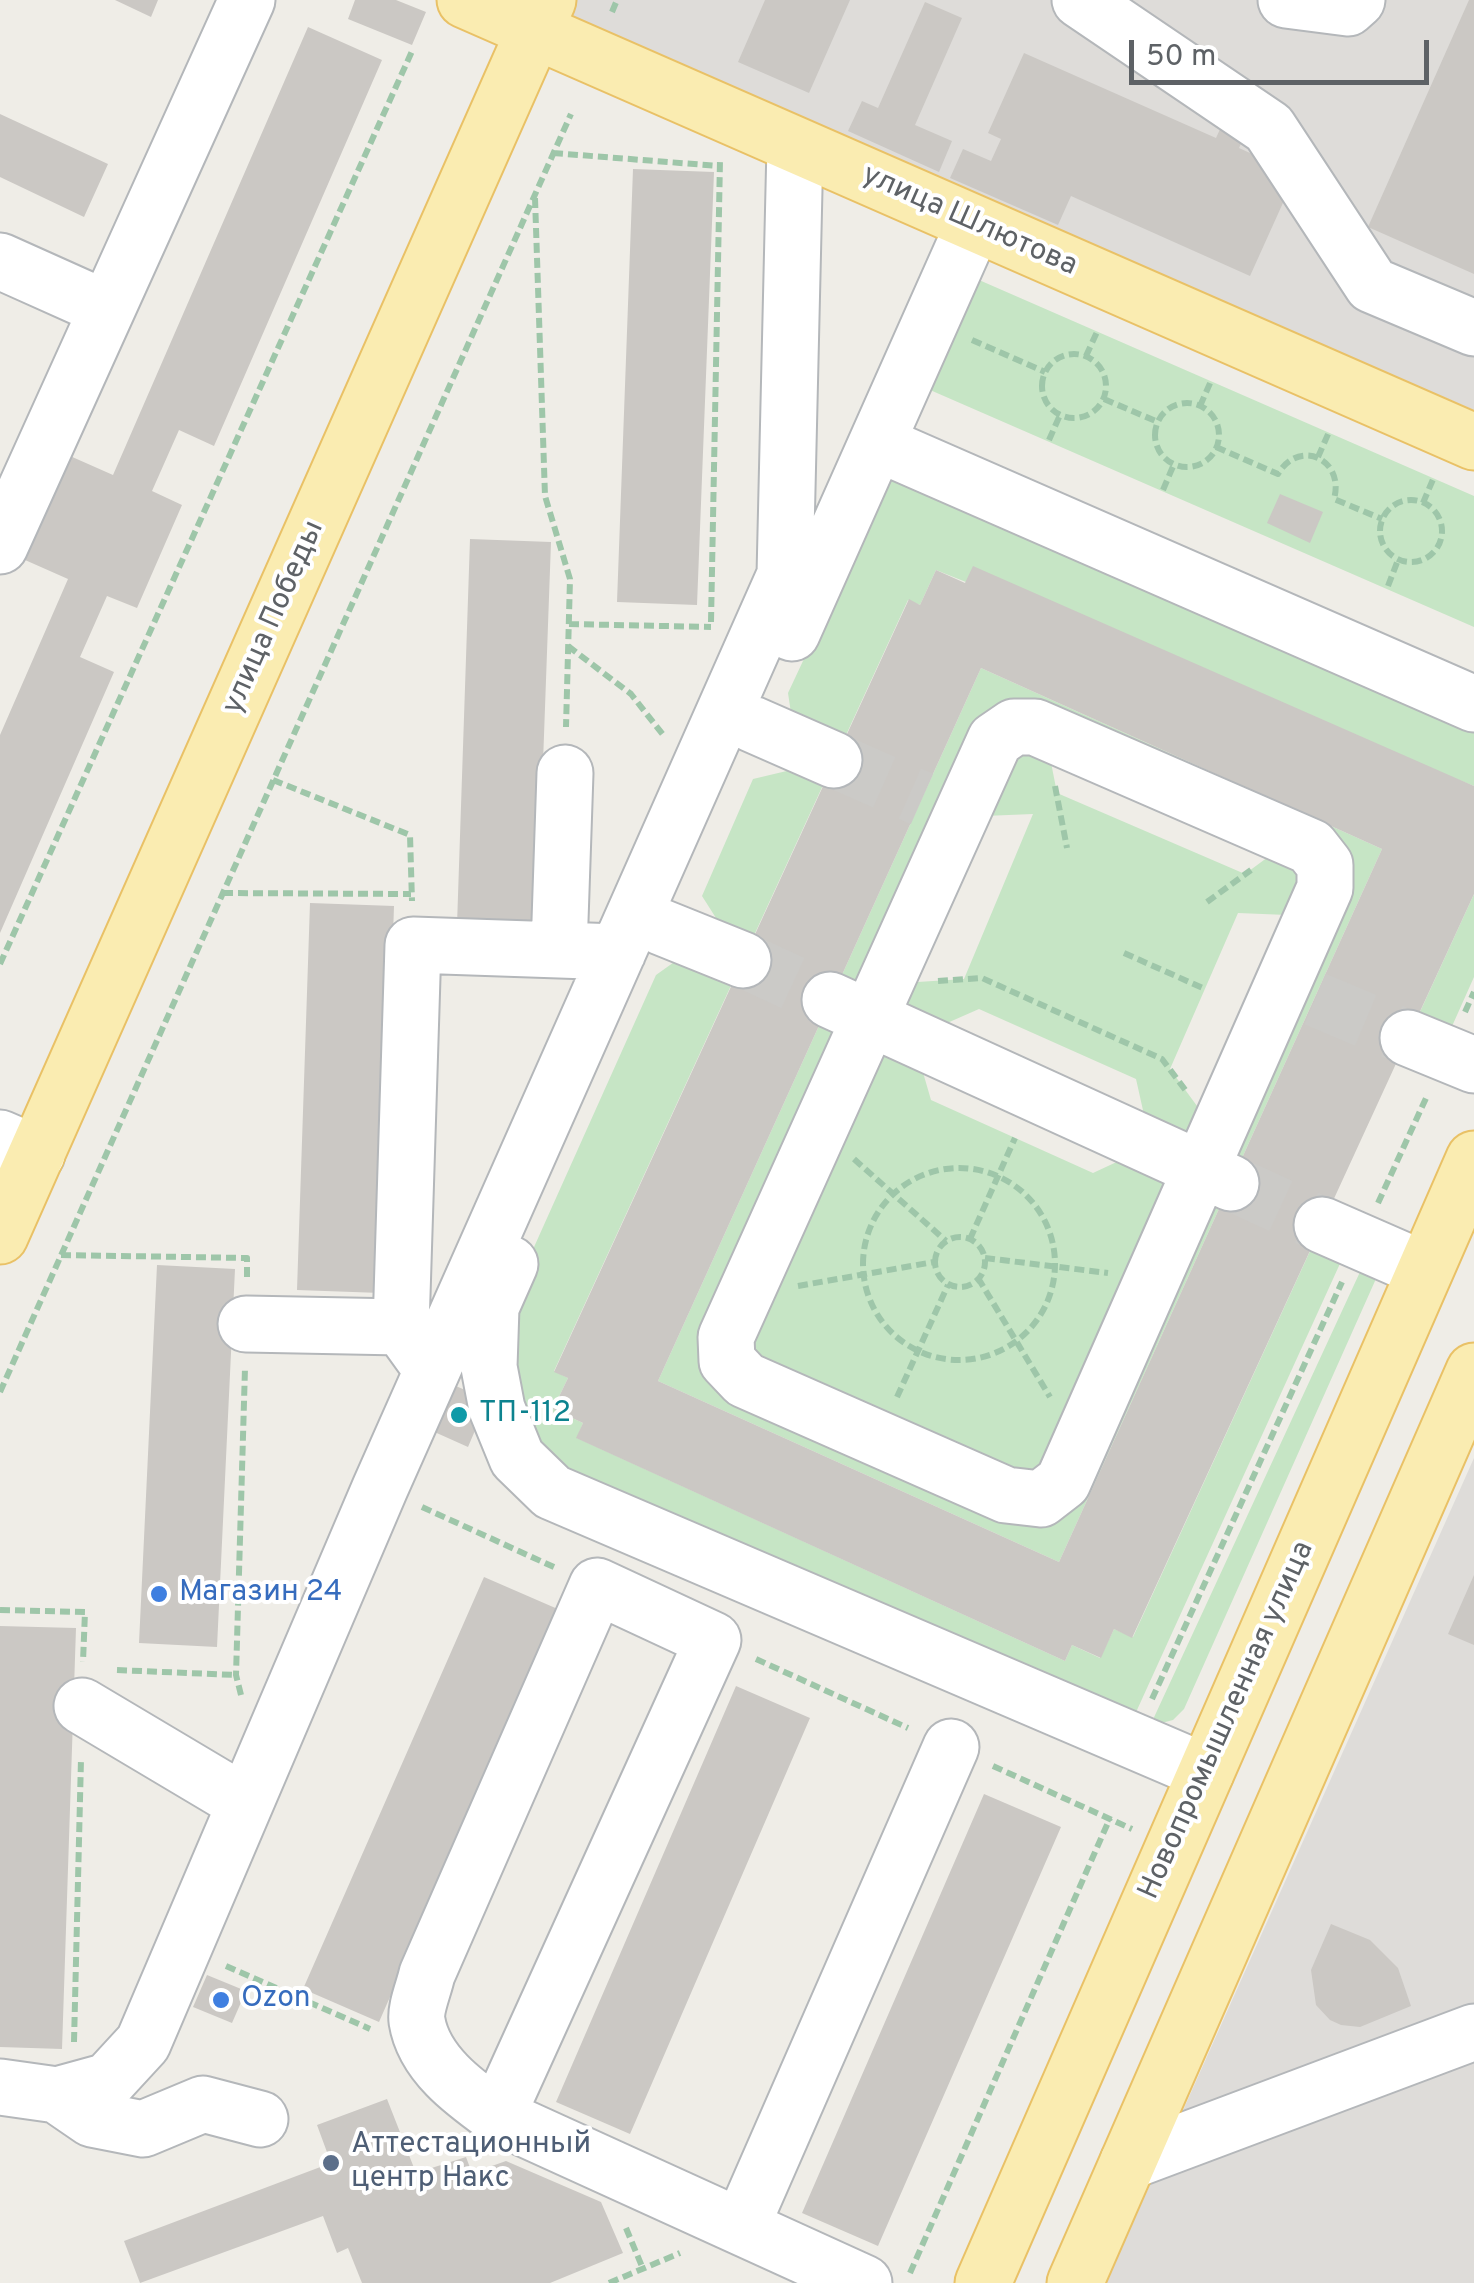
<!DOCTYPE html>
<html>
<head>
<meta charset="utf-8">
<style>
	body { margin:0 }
	#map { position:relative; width:1474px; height:2283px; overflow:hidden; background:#efede7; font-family:Overpass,sans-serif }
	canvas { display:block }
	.scale { position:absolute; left:1129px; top:40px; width:300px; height:45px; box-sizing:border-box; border:5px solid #5e6266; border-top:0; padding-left:12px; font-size:30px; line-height:35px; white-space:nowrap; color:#5e6266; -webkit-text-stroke:8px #fff; paint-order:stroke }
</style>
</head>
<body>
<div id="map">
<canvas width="1474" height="2283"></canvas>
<div class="scale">50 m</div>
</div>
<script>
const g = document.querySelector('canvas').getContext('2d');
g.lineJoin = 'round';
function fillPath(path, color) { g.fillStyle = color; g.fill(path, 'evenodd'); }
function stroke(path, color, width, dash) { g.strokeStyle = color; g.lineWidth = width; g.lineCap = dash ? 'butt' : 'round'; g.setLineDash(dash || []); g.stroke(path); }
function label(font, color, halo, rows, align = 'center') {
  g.font = font + ' Overpass,sans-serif'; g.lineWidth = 8; g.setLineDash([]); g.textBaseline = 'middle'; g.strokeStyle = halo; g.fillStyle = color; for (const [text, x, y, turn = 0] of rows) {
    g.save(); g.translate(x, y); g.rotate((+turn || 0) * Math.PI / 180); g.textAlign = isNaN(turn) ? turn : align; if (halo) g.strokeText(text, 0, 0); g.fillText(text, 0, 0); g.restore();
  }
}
const industrial = new Path2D(`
	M565 0H1474V410L556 20Z
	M1474 1458V2283H1106Z`);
const green = new Path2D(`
	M963 273 1474 496V627L914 383Z
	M900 454 1474 704V786L936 570 920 605 908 600 554 1371 568 1378 553 1409 583 1423 577 1438 1065 1661 1072 1645 1100 1658 1114 1629 1133 1637 1322 1225 1348 1246 1132 1721 561 1473 536 1444 523 1416 511 1348 517 1285 656 975 677 960 742 959 702 896 753 779 833 760 791 713 788 693Z
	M981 668 1382 849 1059 1562 658 1381ZM1045 732 1291 840 1245 874 1057 793ZM1033 814 964 979 887 984 960 817ZM1238 913 1312 916 1216 1132 1170 1069ZM979 1009 1136 1079 1151 1146 1093 1173 931 1100 913 1038Z
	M1474 894V977L1445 1042 1408 1038Z
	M1366 1259 1376 1272 1375 1281 1184 1709 1173 1720 1150 1726Z`);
const building = new Path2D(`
	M115 0H158L151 17Z
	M355 0H396L426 12 412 45 348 19Z
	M765 0H850L809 93 738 62Z
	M1469 0H1474V274L1368 227Z
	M925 2 962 18 915 125 952 141 939 172 848 131 862 101 878 108Z
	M308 27 382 60 214 446 179 430 152 491 182 505 137 608 107 596 80 657 114 672 0 933V735L68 579 16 556 61 452 113 475Z
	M1024 53 1216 138 1222 125 1245 135 1239 148 1296 174 1250 276 1071 196 1058 225 950 178 963 149 991 161 1001 139 988 133Z
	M0 114 108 164 84 217 0 177Z
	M633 169 714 172 697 605 617 602Z
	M1280 494 1323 512 1310 543 1267 523Z
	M470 539 551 542 537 928 457 925Z
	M973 566 1474 786V894L1132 1638 1114 1629 1101 1658 1072 1645 1065 1661 576 1438 583 1423 553 1409 568 1378 554 1372 909 599 920 605 936 570 965 583ZM981 668 1382 849 1059 1562 658 1381Z
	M310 903 394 906 381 1293 297 1290Z
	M157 1265 235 1269 217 1647 139 1643Z
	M449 1383 488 1400 468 1447 430 1430Z
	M1474 1575V1645L1448 1634Z
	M484 1577 560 1610 379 2022 303 1989Z
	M0 1626 76 1628 62 2049 0 2047Z
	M736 1686 810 1718 630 2134 556 2102Z
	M984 1794 1061 1827 878 2246 802 2213Z
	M1331 1924 1370 1940 1398 1968 1411 2006 1360 2027 1341 2025 1330 2020 1316 2005 1311 1970Z
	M207 1975 246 1991 232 2023 193 2007Z
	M387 2099 416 2173 466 2157 472 2173 506 2161 601 2202 623 2253 550 2283H362L348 2248 337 2253 323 2216 140 2283 124 2241 331 2163 317 2125Z`);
const minorTunnel = new Path2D(`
	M834 760 922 799
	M743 960 830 1000
	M1315 999 1408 1038
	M1231 1183 1322 1225`);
const path = new Path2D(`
	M612 12 617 0
	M553 153 719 166
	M535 198 545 496 570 579 566 727
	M972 340 1045 372
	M1042 386a32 32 0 1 1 64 0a32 32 0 1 1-64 0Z
	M1086 356 1097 332
	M1104 399 1158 422
	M1155 435a32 32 0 1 1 64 0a32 32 0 1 1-64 0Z
	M1200 406 1211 381
	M1049 440 1060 415
	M1216 447 1278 474C1299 438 1345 459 1334 499L1382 519
	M1318 457 1329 432
	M1163 490 1174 464
	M1380 531a31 31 0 1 1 62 0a31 31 0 1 1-62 0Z
	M1423 503 1434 477
	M1388 586 1398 560
	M711 622 720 160
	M569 624 711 627
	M568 646 631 694 664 736
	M273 780 410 835 412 901
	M1055 786 1067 848
	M223 893 411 894
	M1207 902 1251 870
	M1124 953 1205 989
	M0 964 413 49
	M938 981 982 978 1162 1059 1186 1091
	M1465 1012 1474 992
	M854 1159 946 1241
	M863 1264a96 96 0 1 1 192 0a96 96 0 1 1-192 0Z
	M1378 1203 1427 1096
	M935 1262a25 25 0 1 1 50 0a25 25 0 1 1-50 0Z
	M970 1239 1015 1138
	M61 1255 247 1258V1281
	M985 1258 1108 1273
	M978 1278 1050 1397
	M798 1286 934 1262
	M0 1392 571 114
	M897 1397 948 1285
	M422 1507 556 1568
	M0 1610 85 1612 83 1662
	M756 1659 908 1728
	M117 1670 236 1675
	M241 1695 236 1675 245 1368
	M1152 1699 1342 1282
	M993 1766 1132 1829
	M226 1966 370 2029
	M74 2042 81 1759
	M626 2228 643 2269
	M910 2273 1110 1818
	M609 2283 680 2253`);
const minor = new Path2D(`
	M1080 0 1269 128 1372 285 1474 328
	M1286 0 1348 8 1357 0
	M0 261 107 309
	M877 443 1474 704
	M0 546 247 0
	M792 633 974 224
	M752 724 834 760
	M1014 727H1035L1311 847 1325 865V888L1063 1482 1041 1499 1006 1495 745 1380 727 1361 726 1337 995 740Z
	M661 927 743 960
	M559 950 565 773
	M830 1000 1231 1183
	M1408 1038 1474 1065
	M0 1138 37 1154
	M1322 1225 1425 1270
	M510 1264 491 1307 489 1367 497 1409 517 1458 552 1492 1206 1772
	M246 1324 401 1327
	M432 1370 401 1327 413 945 618 952
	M82 1706 245 1803
	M0 2087 57 2095 108 2081 143 2043 380 1488 785 575 795 146
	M57 2095 92 2119 143 2129 203 2104 260 2119
	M497 2116 713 1640 597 1586 427 1974C424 1988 415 2008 417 2021 424 2064 465 2093 497 2116L864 2283
	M1128 2162 1474 2032
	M741 2227 951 1747`);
const major = new Path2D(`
	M465 0 1474 442
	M0 1236 548 0
	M983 2283 1474 1159
	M1075 2283 1474 1371`);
const markers = [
	[459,1415,10,"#0f9aa8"],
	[159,1594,10,"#3f7fe0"],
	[221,2000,10,"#3f7fe0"],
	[331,2163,10,"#5c6f8a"]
];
const streetNames = [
	["улица Шлютова",969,222,24],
	["улица Победы",275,618,-66],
	["Новопромышленная улица",1228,1721,-66]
];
const cultureNames = [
	["ТП-112",479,1415]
];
const shopNames = [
	["Магазин 24",179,1594],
	["Ozon",241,2000]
];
const serviceNames = [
	["Аттестационный",351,2146],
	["центр Накс",351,2180]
];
fillPath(industrial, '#dedcd9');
fillPath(green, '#c6e5c5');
fillPath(building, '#cbc8c4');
stroke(minorTunnel, '#cbcac7', 55, [55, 28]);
stroke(minor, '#b4b7ba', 59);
stroke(major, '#e9c166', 59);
stroke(path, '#9ec6a9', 6, [10, 5]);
stroke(minor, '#fff', 55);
stroke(major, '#faecb1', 55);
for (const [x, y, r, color] of markers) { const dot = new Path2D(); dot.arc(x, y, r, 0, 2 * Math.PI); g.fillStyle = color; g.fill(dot); stroke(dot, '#fff', 4); }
label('30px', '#5e6266', '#fff', streetNames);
label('30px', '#0d838f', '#fff', cultureNames, 'left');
label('30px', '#366cbe', '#fff', shopNames, 'left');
label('30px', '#4e5e75', '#fff', serviceNames, 'left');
</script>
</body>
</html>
